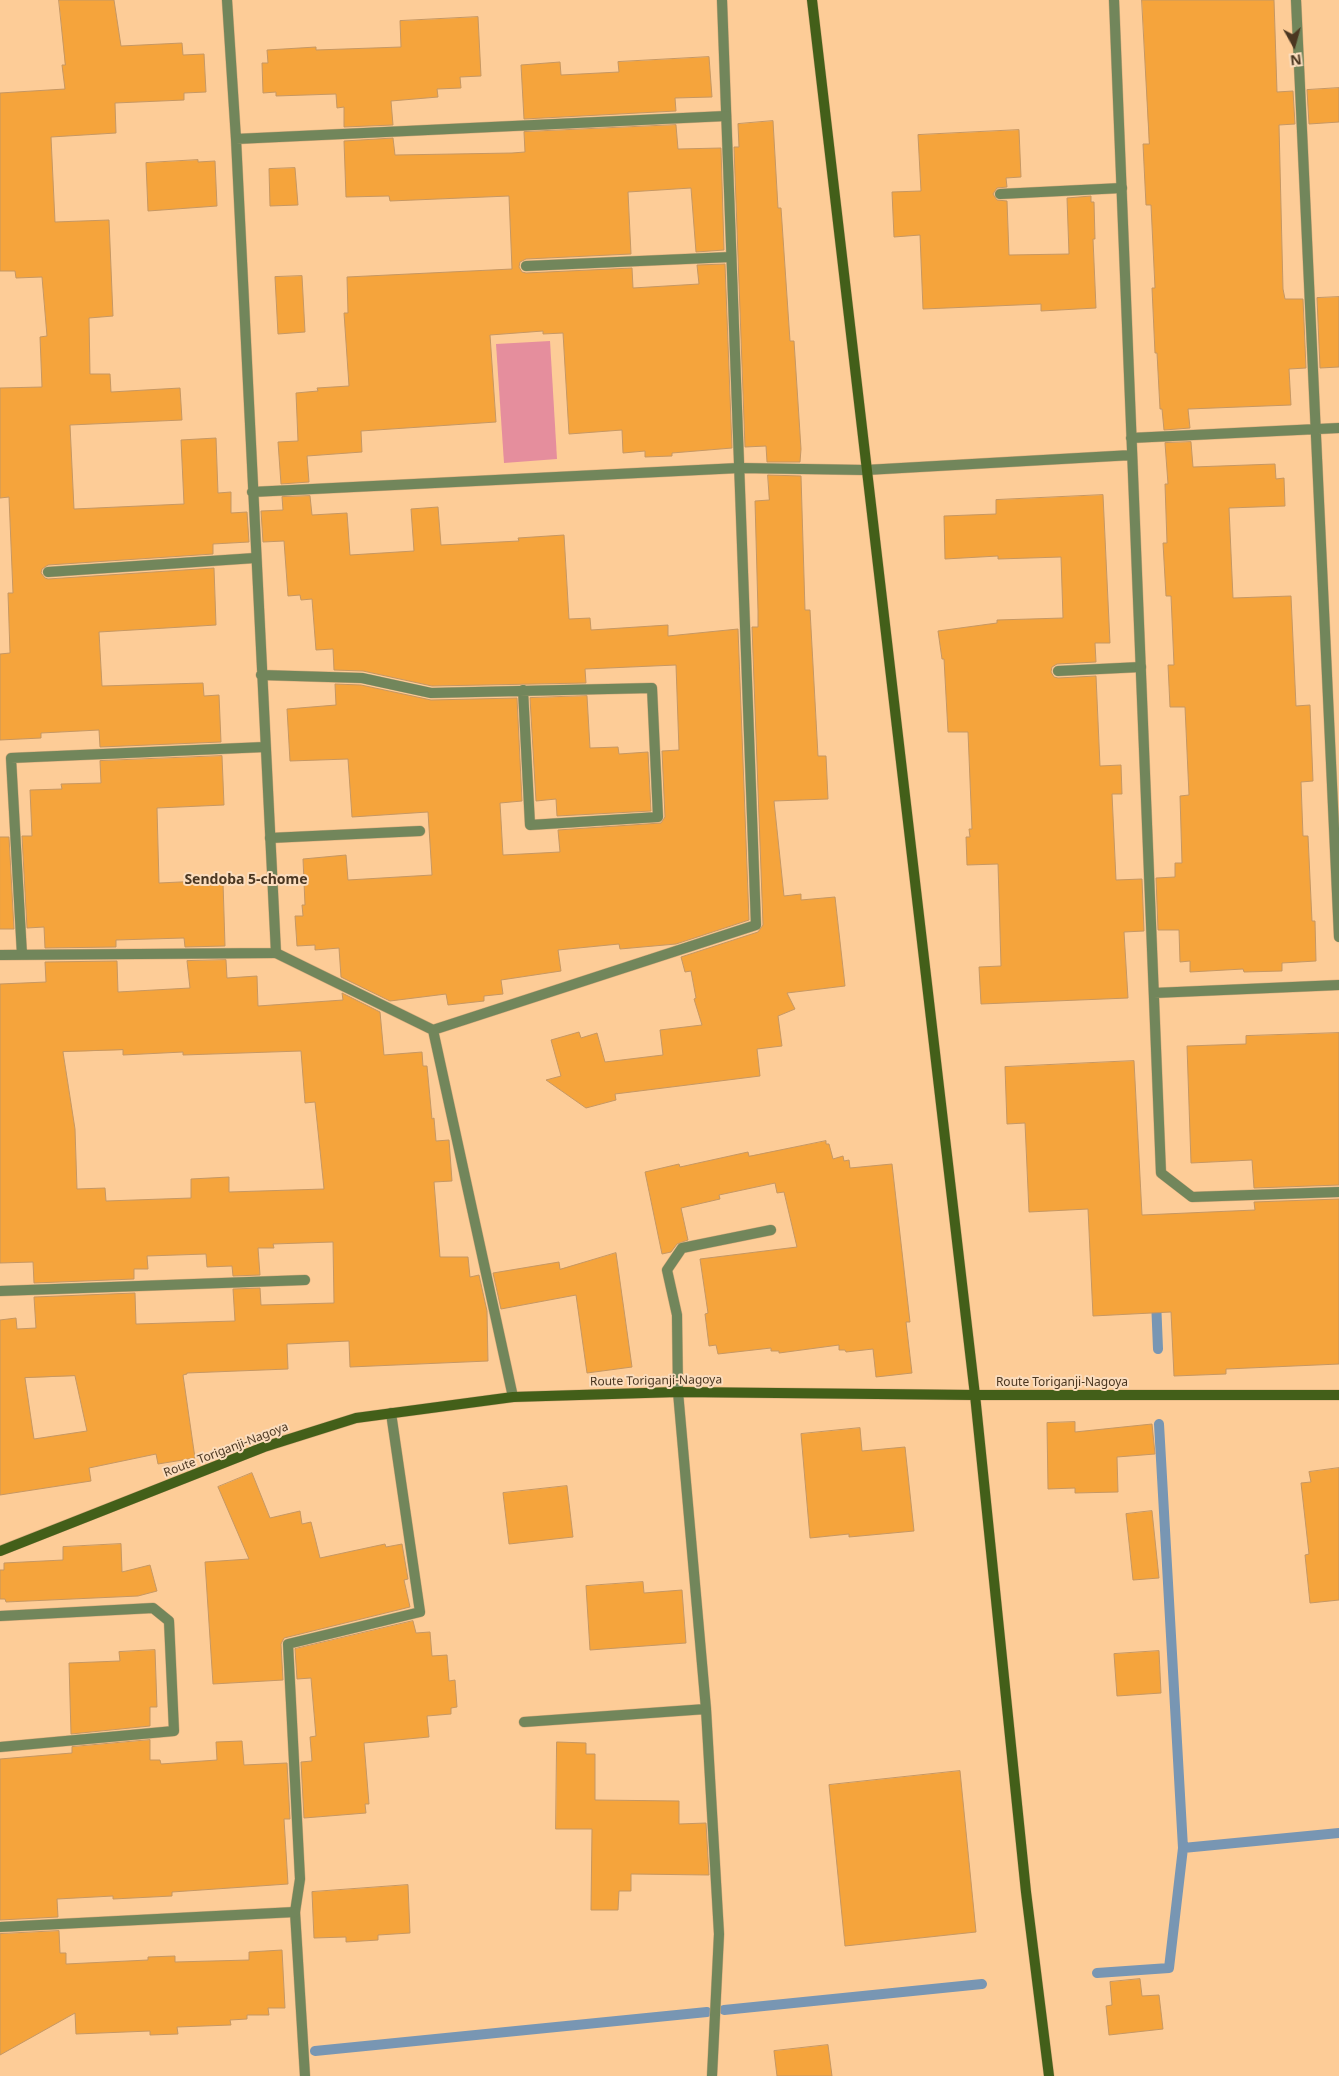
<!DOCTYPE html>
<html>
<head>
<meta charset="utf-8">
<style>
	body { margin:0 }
	#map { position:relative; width:1339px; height:2076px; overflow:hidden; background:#fdcc97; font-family:"Noto Sans",sans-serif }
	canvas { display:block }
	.north { position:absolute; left:1269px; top:20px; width:50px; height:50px; -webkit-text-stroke:4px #fbddbe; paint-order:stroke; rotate:173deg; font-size:14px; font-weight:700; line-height:20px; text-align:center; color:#4b3721 }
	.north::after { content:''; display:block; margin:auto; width:18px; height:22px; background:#4b3721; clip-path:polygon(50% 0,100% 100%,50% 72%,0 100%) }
</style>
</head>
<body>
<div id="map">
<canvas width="1339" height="2076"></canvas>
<div class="north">N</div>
</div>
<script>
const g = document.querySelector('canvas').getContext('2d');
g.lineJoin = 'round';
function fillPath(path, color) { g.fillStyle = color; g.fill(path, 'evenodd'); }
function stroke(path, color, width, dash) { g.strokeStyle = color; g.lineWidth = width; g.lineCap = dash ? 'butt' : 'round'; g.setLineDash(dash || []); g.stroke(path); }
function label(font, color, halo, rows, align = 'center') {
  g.font = font + ' "Noto Sans",sans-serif'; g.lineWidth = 4; g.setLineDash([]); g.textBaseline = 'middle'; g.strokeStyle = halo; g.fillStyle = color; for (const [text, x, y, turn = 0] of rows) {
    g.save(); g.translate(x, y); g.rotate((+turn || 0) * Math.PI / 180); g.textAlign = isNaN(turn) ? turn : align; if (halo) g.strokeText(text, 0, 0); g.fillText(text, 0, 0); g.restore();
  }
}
const green = new Path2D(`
	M550 341 557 459 504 463 496 344Z`);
const stream = new Path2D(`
	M1156 1300 1158 1349
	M1183 1848 1339 1833
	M1097 1973 1169 1968 1183 1848 1159 1424
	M724 2010 982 1984
	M315 2051 707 2012`);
const building = new Path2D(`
	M59 0H114L121 46 182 43 183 55 204 54 206 92 184 93V100L115 103 116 133 51 137 55 222 109 220 113 316 89 318 90 374H110L111 392 180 388 182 420 70 425 74 509 184 504 181 440 216 438 218 493 231 492V513L247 512 249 542 213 544V554L48 565 42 569 41 573 45 578 48 579 214 568 216 625 99 632 102 686 203 683 204 696 219 695 221 742 100 747 99 730 41 733V738L0 740V654L10 653 8 593H13L9 497 0 498V388L42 387 40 337 47 336 42 277 16 278 15 271H0V93L65 89 62 65H65Z
	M1142 0H1274L1277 92 1293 91 1295 124 1279 125 1283 289 1285 299H1303L1306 368 1289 369 1291 405 1188 409 1190 428 1164 430 1162 409H1160L1157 353H1155L1152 288H1155L1151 205H1146L1143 144H1149Z
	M478 17 481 76 460 77 461 88 437 89 438 97 391 101 393 125 344 127V107L337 108 336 94 276 96V92L263 93 262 63H268L267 50 316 47V50L401 47 400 21Z
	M709 57 712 97 675 98 676 111 524 119 521 65 560 62 561 75 619 72 618 62Z
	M1339 88V122L1309 124 1307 90Z
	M773 121 778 208H781L790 341H794L801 449 800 462H767L766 446 745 447 734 147H739L738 124Z
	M676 125 678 149 721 148 724 250 696 252 691 188 628 192 631 254 526 259 520 262 519 267 522 272 526 273 632 268 633 288 699 284 697 265 725 264 732 448 672 453V456L645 457V451L623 453 622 430 569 434 563 333 543 334V331L490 335 496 422 361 431 362 452 307 456 309 482 281 484 278 442 298 441 296 393 318 391 317 388 349 386 344 313H348L347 277 512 269 509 196 390 201 389 196 346 197 344 141 393 138 395 155 512 153 525 152 524 132Z
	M1019 130 1021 177 1006 178 1007 187 997 188 993 194 997 200 1007 201 1009 255 1069 254 1067 198 1091 196V202H1094L1095 239H1093L1096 308 1041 311V304L923 309 920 235 894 237 892 192 921 191 918 135Z
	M198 160V162L215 161 217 206 148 211 146 163Z
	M295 168 298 205 270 206 269 169Z
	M302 276 305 332 278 334 275 277Z
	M1339 297V367L1320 368 1317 298Z
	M1191 442 1193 467 1275 464 1276 479 1284 478 1285 506 1229 508 1233 598 1291 596 1296 706 1310 705 1313 781 1301 782 1303 836H1308L1312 921H1315L1316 961 1282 963V971L1244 972 1243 969 1190 972V961L1180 962 1179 930H1158L1156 878 1175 877V863H1182L1180 796 1189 795 1185 707H1170L1168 665H1174L1171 596H1166L1163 543H1167L1165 484H1168L1165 443Z
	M768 475 801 476 805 610H810L818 756H826L828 799 774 801 784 896 801 894V900L835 897 845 986 787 993 795 1009 778 1016 782 1046 757 1049 760 1076 615 1094 616 1100 586 1108 546 1080 561 1076 551 1040 579 1032 581 1038 597 1033 605 1062 663 1055 660 1030 702 1025 694 999 696 998 691 971 685 972 681 957 758 932 763 925 752 627H758V611L755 501 769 500Z
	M1103 495 1110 643H1095L1096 662 1057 664 1052 667 1051 672 1054 677 1058 678 1096 676 1100 766 1121 765 1122 794H1112L1116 880 1142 879 1144 931 1124 932 1128 998 981 1004 979 967 1001 966 998 864 967 865 966 837H970L969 829H972L968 732H948L944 659H942L938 631 997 623V620L1063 618 1061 557 998 559V556L945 559 944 516 996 514V500Z
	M310 496 312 515 347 513 350 555 414 551 411 509 438 507 441 545 519 541 518 538 564 535 569 619 590 618 591 630 668 625V636L738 629 749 920 676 944 620 949 619 944 558 950 561 971 501 980 503 994 484 996V1001L448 1005 446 994 390 1001 341 977 339 948 315 950V945L297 946 295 916H303L302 905H305L303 859 346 855 348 880 432 875 428 812 352 817 348 759 290 761 287 709 336 705 335 684 361 685 431 700 517 698 522 801 500 803 503 855 560 852 558 830 661 823 665 817 662 751 679 750 676 665 585 669 586 683 432 686 363 671 334 670 333 649 316 650 312 599 301 600 300 595 288 596 284 541 263 542 261 511 283 510 282 497Z
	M587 696 590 748 618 747 619 754 648 752 651 811 557 816 556 799 536 801 530 698Z
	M222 756 224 805 157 808 159 883 201 881V883L223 882 225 946 185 947 184 938 116 940V947L45 948 44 927 27 928 22 836H32L30 790 62 789 61 784 101 783 100 761Z
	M0 837H9L14 929H0Z
	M226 960 227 978 257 976 258 1006 343 1000 342 993 380 1012 384 1055 422 1052 423 1066H427L432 1119 434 1118 436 1141 449 1140 452 1181 434 1182 440 1257H468L470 1277 479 1275 487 1311 488 1361 350 1367 349 1341 287 1344 288 1369 187 1373V1374L183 1375 195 1458 158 1464 156 1454 89 1468 91 1481 0 1495V1320L16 1318 17 1329 36 1328 34 1297 135 1293 136 1324 235 1321 233 1289 260 1288 261 1305 334 1303 333 1242 273 1244 274 1248H258L260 1275 233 1276 232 1266 207 1267 206 1254 147 1256 148 1269H134V1279L34 1283 33 1262 0 1263V984L46 982 45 962 117 961 118 992 190 988 187 961ZM123 1050V1055L183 1052V1055L301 1051 305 1103 315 1102 324 1189 229 1192V1177L191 1179V1198L106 1201 105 1188 77 1189 75 1129 63 1052ZM75 1376 87 1431 34 1439 25 1378Z
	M1339 1033V1185L1254 1188 1252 1160 1191 1163 1187 1046 1246 1044V1036Z
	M1134 1061 1142 1215 1255 1210 1254 1202 1339 1199V1364L1226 1369V1374L1174 1376 1171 1312 1093 1316 1088 1209 1029 1212 1025 1123 1007 1124 1005 1067Z
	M826 1141V1144H829L833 1159 843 1156 844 1161 849 1160 850 1168 892 1164 910 1322H906L912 1373 876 1377 873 1349 846 1352 845 1350H839V1345L779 1353V1351H771V1348L718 1354 716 1345 709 1346 705 1314 708 1313 700 1259 797 1247 784 1192 777 1193 775 1183 719 1195 720 1199 681 1208 688 1240 677 1244 671 1252 662 1254 645 1172 679 1164 680 1167 748 1152 749 1156Z
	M616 1253 632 1367 587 1373 576 1295 501 1309 493 1273 559 1262 560 1269Z
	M1075 1422V1432L1152 1424 1155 1454 1117 1457 1118 1492 1075 1493V1488L1048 1489 1047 1423Z
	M860 1428 862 1451 905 1447 914 1531 849 1537V1534L810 1538 801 1434Z
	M1339 1468V1600L1310 1603 1305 1555 1309 1554 1301 1483 1311 1482 1309 1472Z
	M252 1473 270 1518 300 1511 302 1524 311 1522 320 1558 385 1544 386 1547 402 1544 408 1579 404 1580 410 1607 284 1638 281 1644 283 1680 213 1684 205 1562 249 1559 218 1487Z
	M567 1486 573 1537 509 1544 503 1493Z
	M1152 1511 1159 1578 1133 1580 1126 1514Z
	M121 1544 122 1572 150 1565 157 1591 138 1596 6 1602 5 1599H0V1570H4V1563L63 1560V1547Z
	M643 1582 644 1593 682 1590 686 1643 590 1650 586 1586Z
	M413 1621 416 1633 430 1632 432 1656 447 1655 449 1681 455 1680 457 1707 451 1708V1714L427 1716 429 1737 364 1743 369 1804H365L366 1813 304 1818 301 1762 312 1761 310 1737 316 1736 311 1678 297 1679 295 1649Z
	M155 1650 157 1707H150V1726L71 1734 69 1663 120 1661 119 1652Z
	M1159 1651 1161 1693 1117 1696 1114 1654Z
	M150 1740V1760H160L161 1764 217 1760 216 1742 242 1741 244 1765 287 1763 290 1819H284L288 1884 172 1892V1896L113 1899V1896L57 1899 58 1917 0 1920V1759L72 1753V1747Z
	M557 1742 586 1743V1754H595V1800L679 1801V1824L706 1823 709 1875 631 1874V1891H619L618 1910H591L592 1829H556Z
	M960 1771 976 1932 845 1946 829 1785Z
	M408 1885 410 1933 378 1935V1940L346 1942V1937L314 1938 312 1892Z
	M59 1931 60 1953H66V1964L148 1960V1957L175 1956V1962L249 1960V1952L282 1950 285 2008H268L269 2015H247V2019L230 2020 231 2025 177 2027 178 2034 150 2035V2031L76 2034 75 2013 0 2055V1934Z
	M1140 1979 1142 1996 1159 1995 1163 2029 1109 2035 1106 2006 1112 2005 1110 1982Z
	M828 2045 832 2076H777L774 2051Z`);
const lane = new Path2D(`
	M1000 194 1122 188
	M526 266 731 257
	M48 572 255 558
	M1058 671 1141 667
	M270 838 420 831
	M276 953 433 1030 513 1397
	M433 1030 756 925 722 0
	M524 1722 706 1709
	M305 2076 295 1912 300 1879 288 1644 420 1612 391 1413
	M712 2076 719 1934 706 1709 678 1392 677 1315 667 1270 682 1248 771 1230`);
const street = new Path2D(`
	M1114 0 1161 1173 1192 1197 1339 1192
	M1296 0 1339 937
	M236 139 726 116
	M1131 438 1339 428
	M252 492 739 468 866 470 1132 455
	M261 675 362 678 431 693 652 688 658 817 530 825 523 690
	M0 955 276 953 236 139 227 0
	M22 955 11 758 265 747
	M1154 993 1339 985
	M0 1291 305 1280
	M0 1616 153 1608 169 1621 174 1731 0 1747
	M0 1927 295 1912`);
const secondary = new Path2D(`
	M812 0 975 1395 1026 1892 1049 2076
	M0 1551 264 1447 356 1418 513 1397 678 1392 975 1395H1339`);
const streetNames = [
	["Route Toriganji-Nagoya",656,1381,-1],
	["Route Toriganji-Nagoya",1062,1383],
	["Route Toriganji-Nagoya",226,1450,-21]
];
const neighbourhoodNames = [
	["Sendoba 5-chome",246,880]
];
fillPath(green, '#e58e9d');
stroke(stream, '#7896b3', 10);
fillPath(building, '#f5a43c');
stroke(building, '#c69763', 1);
stroke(lane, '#d6ab7d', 11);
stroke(street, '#d6ab7d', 11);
stroke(secondary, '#d6ab7d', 11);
stroke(lane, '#72865b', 10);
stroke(street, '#72865b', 10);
stroke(secondary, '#435f19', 10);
label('12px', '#4b3721', '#fbddbe', streetNames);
label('bold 14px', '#4b3721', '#fbddbe', neighbourhoodNames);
</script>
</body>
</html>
